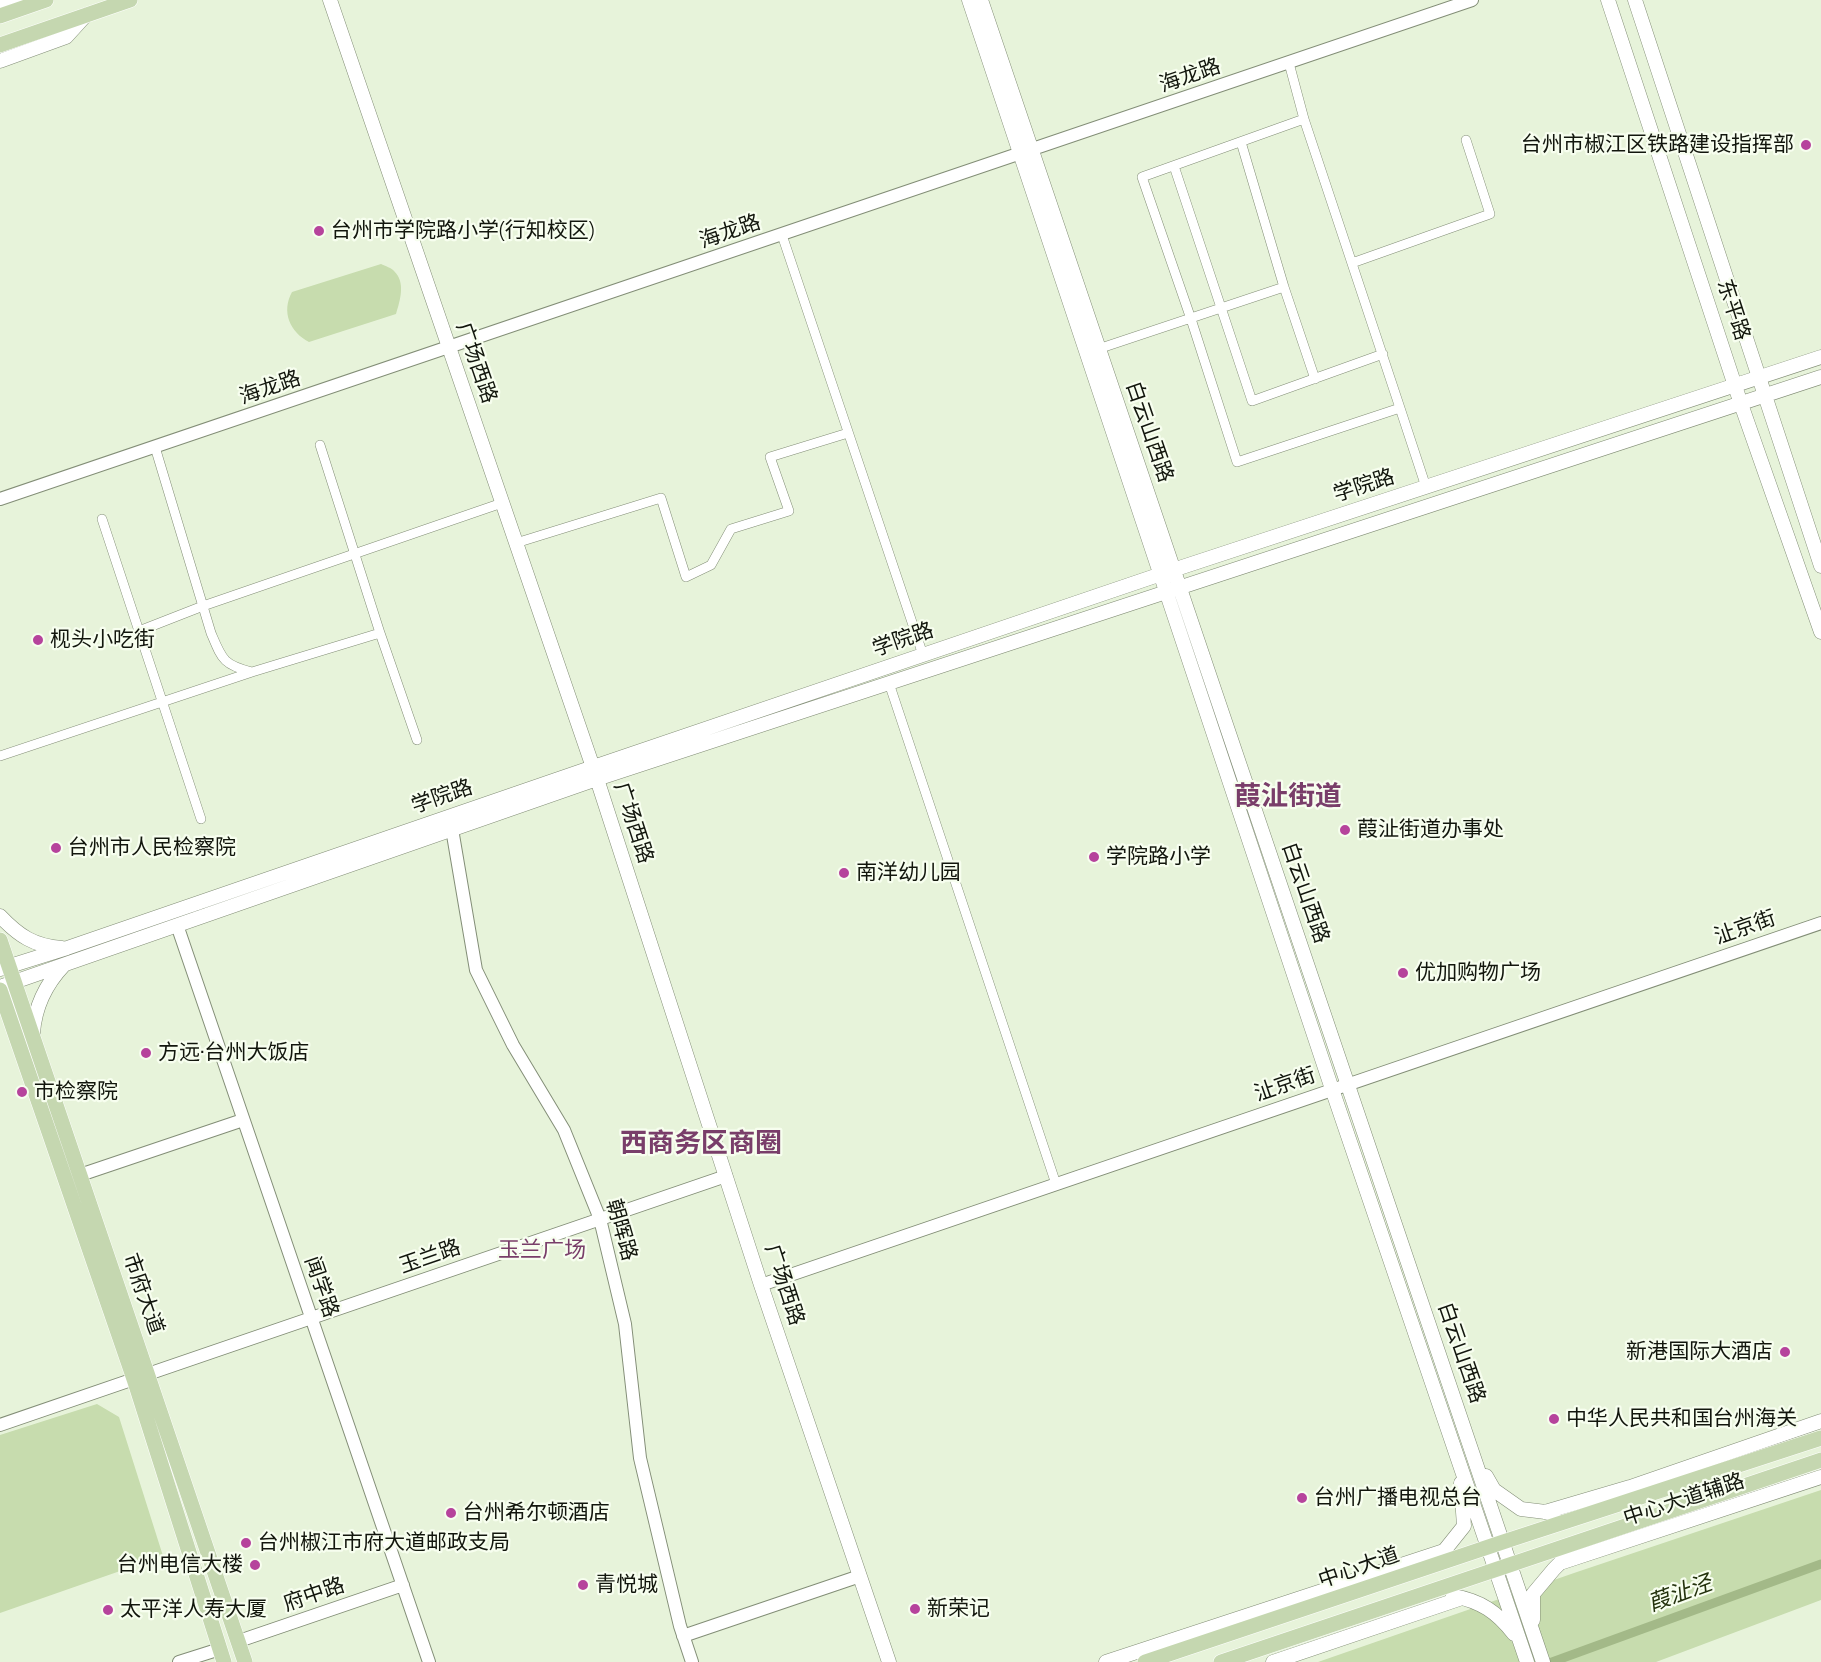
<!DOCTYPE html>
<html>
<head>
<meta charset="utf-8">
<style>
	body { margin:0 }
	canvas { display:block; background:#e7f3da }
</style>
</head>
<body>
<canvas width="1821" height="1662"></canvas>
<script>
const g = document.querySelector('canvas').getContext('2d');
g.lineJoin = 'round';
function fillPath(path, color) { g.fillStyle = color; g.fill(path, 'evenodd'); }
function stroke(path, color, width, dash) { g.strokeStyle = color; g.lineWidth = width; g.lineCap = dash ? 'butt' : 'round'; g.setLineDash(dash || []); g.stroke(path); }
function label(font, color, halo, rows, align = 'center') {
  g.font = font + ' "Zilla Slab","Noto Sans SC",serif'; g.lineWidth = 4.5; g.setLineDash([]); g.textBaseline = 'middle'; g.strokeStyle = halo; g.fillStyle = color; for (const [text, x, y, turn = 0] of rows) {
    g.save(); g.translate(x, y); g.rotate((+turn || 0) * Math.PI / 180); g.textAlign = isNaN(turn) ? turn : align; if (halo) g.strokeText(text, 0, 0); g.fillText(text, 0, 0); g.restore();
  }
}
const green = new Path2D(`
	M381 264C385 266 392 268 394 271 406 282 400 301 396 314L309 342C290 332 281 312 292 292Z
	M97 1404 119 1417 163 1556 0 1613V1435Z
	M1821 1490V1600L1656 1662H1318L1574 1573Z`);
const canal = new Path2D(`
	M1552 1662 1821 1564`);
const minor = new Path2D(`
	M1289 63 1304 119 1400 408
	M1304 119 1142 177 1191 319 1237 462 1400 408 1426 487
	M1241 142 1284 287 1315 379
	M1174 166 1252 401 1383 354
	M782 235 923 655
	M1352 263 1490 214 1466 140
	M1098 349 1284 287
	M320 445 380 633 417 740
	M155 447 211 633C222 659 223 665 252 672
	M102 519 201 819
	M516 543 661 498 686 577 711 565 731 529 789 511 770 457 848 433
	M139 631 203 606 502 503
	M889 683 1056 1184
	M0 756 252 672 380 633`);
const tertiary = new Path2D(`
	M0 499 1472 0
	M452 829 476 970 513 1045 564 1130 600 1219 625 1324 640 1458 680 1626 692 1662
	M177 925 429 1662
	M80 1175 243 1120
	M761 1285 1821 923
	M148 1374 726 1176
	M0 1425 134 1379
	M683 1636 860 1576
	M239 1641 403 1585
	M179 1662 220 1649`);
const secondary = new Path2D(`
	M330 0 597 779 761 1285 889 1662
	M969 0 1332 1089 1527 1662
	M981 0 1543 1662
	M1608 0 1741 404 1821 632
	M1635 0 1821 566
	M0 6 17 0
	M0 61 66 37 86 15
	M0 916C19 936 34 946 62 948
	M0 969 67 948 593 767 1173 570 1821 357
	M0 987 597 779 1821 377
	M33 1033C35 1006 45 985 64 965
	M1486 1476 1494 1490 1521 1509 1554 1513
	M1545 1512 1630 1487 1821 1421
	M1438 1555 1444 1551 1464 1526 1461 1483
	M1560 1563 1821 1477
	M1453 1596C1481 1601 1497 1612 1514 1634
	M1533 1620V1594L1554 1569 1565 1558
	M1106 1662 1444 1551
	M1273 1662 1462 1598`);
const primary = new Path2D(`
	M0 16 46 0
	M0 45 130 0
	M0 940 245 1662
	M0 990 134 1379 224 1662
	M1145 1662 1503 1542 1821 1438
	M1221 1662 1821 1460`);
const markers = [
	[1806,145,6,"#b6439c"],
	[319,231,6,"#b6439c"],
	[38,640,6,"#b6439c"],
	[1345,830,6,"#b6439c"],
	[56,848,6,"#b6439c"],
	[1094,857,6,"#b6439c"],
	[844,873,6,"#b6439c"],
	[1403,973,6,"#b6439c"],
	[146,1053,6,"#b6439c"],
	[22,1092,6,"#b6439c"],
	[1785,1352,6,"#b6439c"],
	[1554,1419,6,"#b6439c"],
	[1302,1498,6,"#b6439c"],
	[451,1513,6,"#b6439c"],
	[246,1543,6,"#b6439c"],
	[255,1565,6,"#b6439c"],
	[583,1585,6,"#b6439c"],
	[915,1609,6,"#b6439c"],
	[108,1610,6,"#b6439c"]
];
const streetNames = [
	["海龙路",1190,76,-19],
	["海龙路",730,232,-19],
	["东平路",1733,310,72],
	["广场西路",476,363,71],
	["海龙路",270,388,-19],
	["白云山西路",1149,432,71],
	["学院路",1364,486,-18],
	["学院路",903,640,-19],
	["学院路",442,797,-19],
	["广场西路",633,823,72],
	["白云山西路",1305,893,71],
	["沚京街",1745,928,-19],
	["沚京街",1285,1085,-19],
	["朝晖路",621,1230,74],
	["玉兰路",430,1257,-19],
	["广场西路",784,1285,72],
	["闻学路",321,1287,71],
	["市府大道",143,1294,71],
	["白云山西路",1461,1353,71],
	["中心大道辅路",1684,1500,-18],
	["中心大道",1359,1568,-19],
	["府中路",314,1595,-19]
];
const poiNames = [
	["台州市椒江区铁路建设指挥部",1794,145,"right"],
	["台州市学院路小学(行知校区)",331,231],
	["枧头小吃街",50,640],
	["葭沚街道办事处",1357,830],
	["台州市人民检察院",68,848],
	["学院路小学",1106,857],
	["南洋幼儿园",856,873],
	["优加购物广场",1415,973],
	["方远·台州大饭店",158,1053],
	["市检察院",34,1092],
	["新港国际大酒店",1773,1352,"right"],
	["中华人民共和国台州海关",1566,1419],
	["台州广播电视总台",1314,1498],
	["台州希尔顿酒店",463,1513],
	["台州椒江市府大道邮政支局",258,1543],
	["台州电信大楼",243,1565,"right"],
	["青悦城",595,1585],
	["新荣记",927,1609],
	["太平洋人寿大厦",120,1610]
];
const neighbourhoodNames = [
	["玉兰广场",542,1251]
];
const waterNames = [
	["葭沚泾",1680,1594,-20]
];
const districtNames = [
	["葭沚街道",1288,797],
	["西商务区商圈",701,1144]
];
fillPath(green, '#c7dcae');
stroke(canal, '#a3b988', 9);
stroke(minor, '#838e77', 10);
stroke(tertiary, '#838e77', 14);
stroke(secondary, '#838e77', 15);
stroke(primary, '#fff', 16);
stroke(minor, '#fff', 9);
stroke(tertiary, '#fff', 12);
stroke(secondary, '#fff', 14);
stroke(primary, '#c5d7b0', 15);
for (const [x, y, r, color] of markers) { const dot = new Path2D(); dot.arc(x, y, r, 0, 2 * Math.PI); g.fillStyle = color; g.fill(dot); stroke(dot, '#f7feef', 2); }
label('21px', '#12160d', '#f7feef', streetNames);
label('21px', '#12160d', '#f7feef', poiNames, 'left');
label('22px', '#793e6a', '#f7feef', neighbourhoodNames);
label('italic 22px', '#23320d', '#f7feef', waterNames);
label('bold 27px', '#793e6a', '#f7feef', districtNames);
</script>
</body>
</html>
